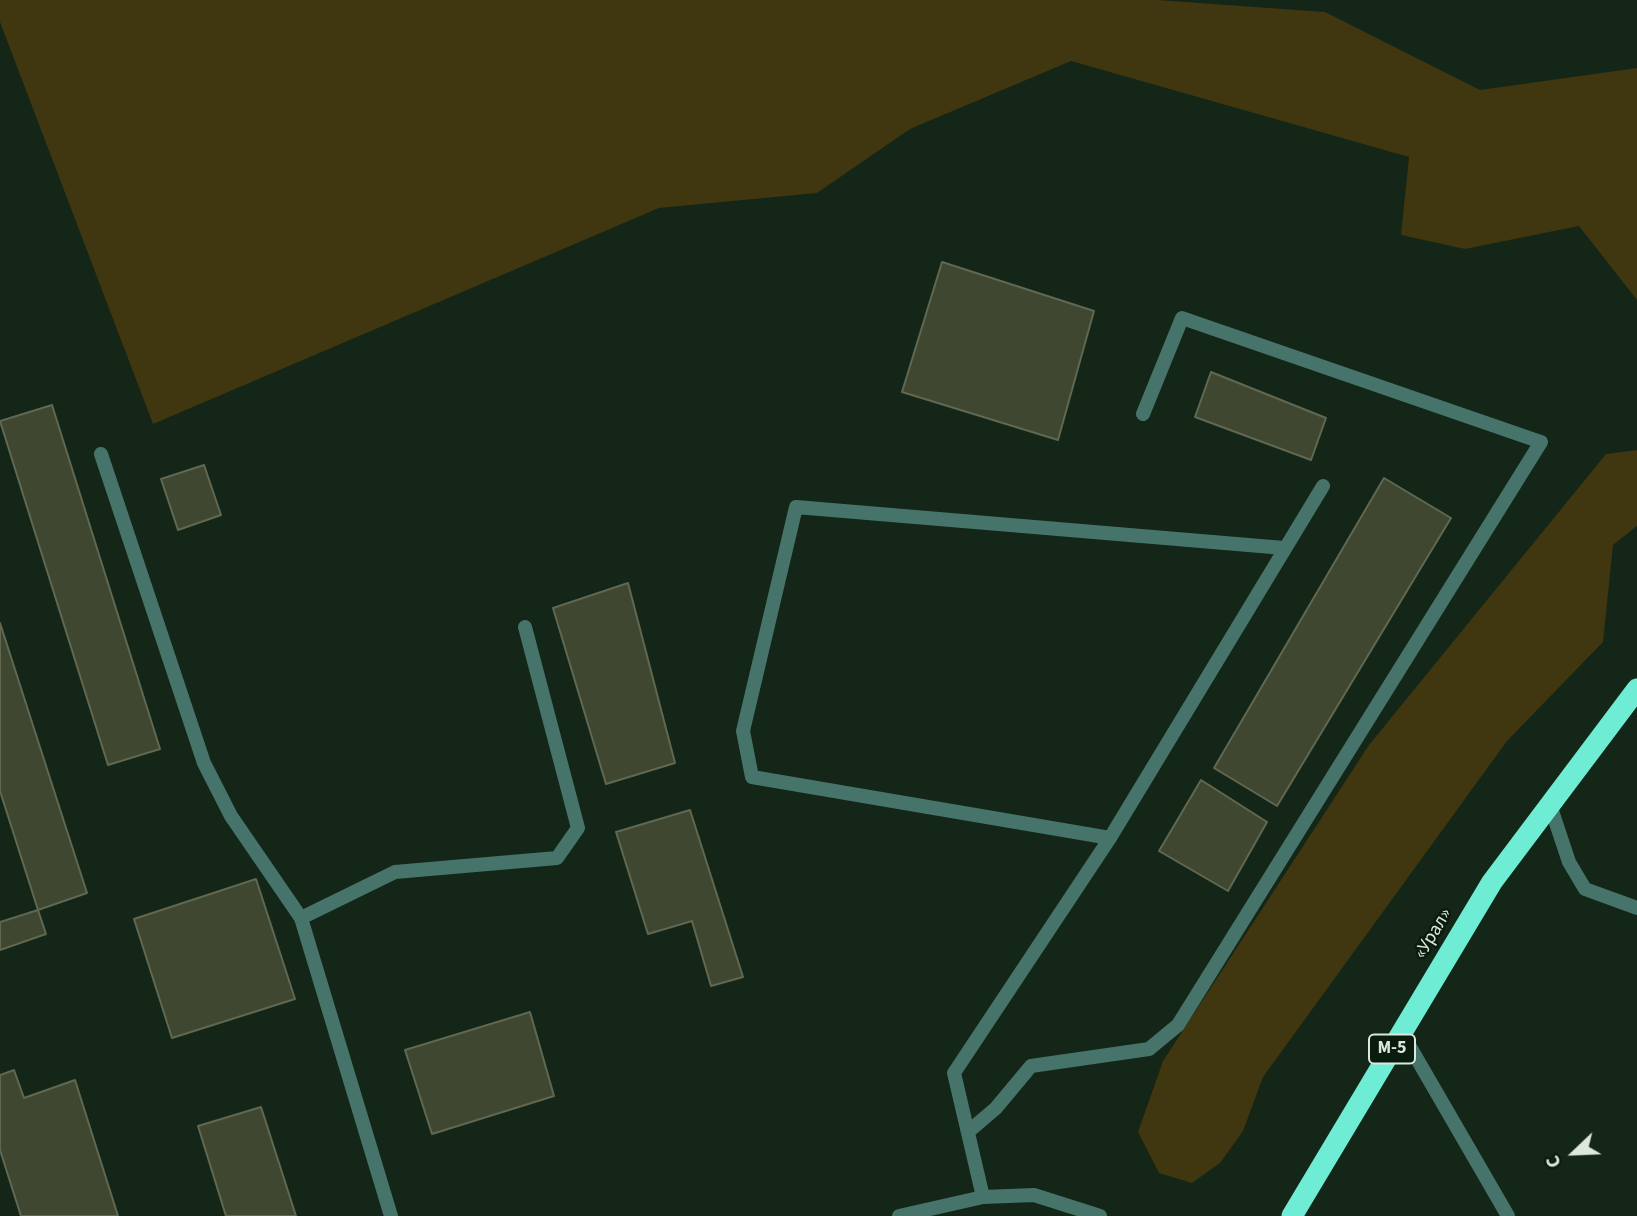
<!DOCTYPE html>
<html>
<head>
<meta charset="utf-8">
<style>
	body { margin:0 }
	#map { position:relative; width:1637px; height:1216px; overflow:hidden; background:#132617; font-family:"Source Sans 3",sans-serif }
	canvas { display:block }
	.north { position:absolute; left:1539px; top:1118px; width:70px; height:70px; -webkit-text-stroke:5px #091c0e; paint-order:stroke; rotate:247deg; font-size:19px; font-weight:700; line-height:28px; text-align:center; color:#dce8de }
	.north::after { content:''; display:block; margin:auto; width:24px; height:32px; background:#dce8de; clip-path:polygon(50% 0,100% 100%,50% 72%,0 100%) }
</style>
</head>
<body>
<div id="map">
<canvas width="1637" height="1216"></canvas>
<div class="north">С</div>
</div>
<script>
const g = document.querySelector('canvas').getContext('2d');
g.lineJoin = 'round';
function fillPath(path, color) { g.fillStyle = color; g.fill(path, 'evenodd'); }
function stroke(path, color, width, dash) { g.strokeStyle = color; g.lineWidth = width; g.lineCap = dash ? 'butt' : 'round'; g.setLineDash(dash || []); g.stroke(path); }
function label(font, color, halo, rows, align = 'center') {
  g.font = font + ' "Source Sans 3",sans-serif'; g.lineWidth = 5; g.setLineDash([]); g.textBaseline = 'middle'; g.strokeStyle = halo; g.fillStyle = color; for (const [text, x, y, turn = 0] of rows) {
    g.save(); g.translate(x, y); g.rotate((+turn || 0) * Math.PI / 180); g.textAlign = isNaN(turn) ? turn : align; if (halo) g.strokeText(text, 0, 0); g.fillText(text, 0, 0); g.restore();
  }
}
const green = new Path2D(`
	M0 0H1158L1325 12 1480 90 1637 68V300L1579 226 1465 249 1401 235 1409 157 1071 61 910 129 817 193 659 208 153 424 0 22Z
	M1637 450V526L1613 545 1603 642 1507 741 1263 1077 1243 1131 1220 1163 1192 1183 1159 1173 1138 1132 1163 1061 1369 745 1606 454Z`);
const building = new Path2D(`
	M942 262 1094 311 1058 440 902 392Z
	M1211 372 1326 418 1311 460 1195 417Z
	M52 405 160 749 108 765 0 421Z
	M204 465 221 515 178 530 161 479Z
	M1384 478 1451 518 1277 806 1214 768Z
	M628 583 675 763 606 784 553 608Z
	M0 623 87 893 38 910 0 791Z
	M1201 780 1267 822 1228 891 1159 851Z
	M690 810 743 977 711 986 692 921 648 934 616 832Z
	M256 879 295 999 172 1038 134 919Z
	M38 910 46 934 0 950V922Z
	M530 1012 554 1096 432 1134 405 1050Z
	M14 1070 24 1098 75 1080 118 1216H21L0 1150V1075Z
	M261 1107 296 1216H226L198 1126Z`);
const lane = new Path2D(`
	M101 454 204 763 231 816 301 918
	M1110 838 752 777 743 731 796 507 1284 548
	M1402 1033 1508 1216
	M968 1132 996 1108 1031 1066 1149 1049 1178 1025 1541 442 1182 318 1143 414
	M983 1197 954 1073 1110 838 1323 486
	M391 1216 301 918 395 872 557 858 578 828 525 627`);
const street = new Path2D(`
	M1550 805 1569 862 1585 889 1637 908
	M899 1216 983 1197 1034 1195 1100 1216`);
const highway = new Path2D(`
	M1292 1216 1492 882 1637 689`);
const shields = [
	[1392,1049,46]
];
const shieldNames = [
	["М-5",1392,1049]
];
const streetNames = [
	["«Урал»",1434,934,-59]
];
fillPath(green, '#40360f');
fillPath(building, '#404731');
stroke(building, '#606851', 2);
stroke(lane, '#46746b', 14);
stroke(street, '#46746b', 14);
stroke(highway, '#6eecd4', 21);
for (const [x, y, w] of shields) { const box = new Path2D(); box.roundRect(x - w / 2, y - 14.5, w, 29, 5); g.fillStyle = '#091c0e'; g.fill(box); stroke(box, '#dce8de', 2); }
label('bold 18px', '#dce8de', null, shieldNames);
label('19px', '#dce8de', '#091c0e', streetNames);
</script>
</body>
</html>
